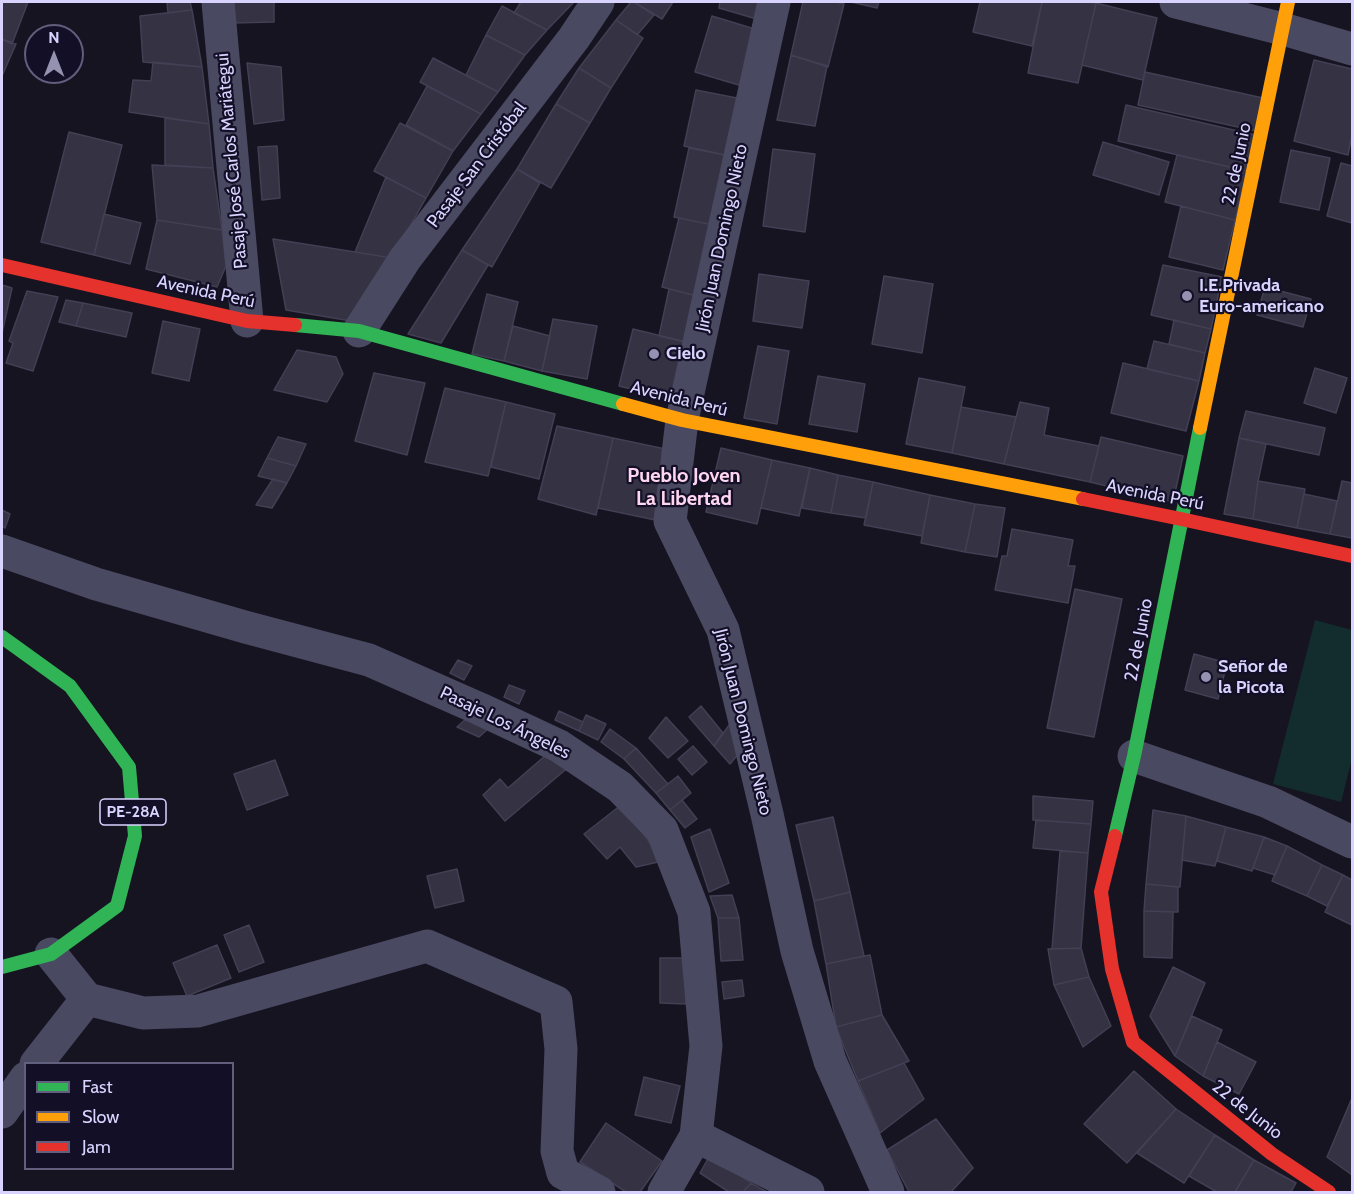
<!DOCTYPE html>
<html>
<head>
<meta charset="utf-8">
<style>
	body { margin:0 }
	#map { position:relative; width:1354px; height:1194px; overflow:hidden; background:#161421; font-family:Cabin,sans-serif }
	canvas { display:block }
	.frame { position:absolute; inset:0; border:3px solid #d9d4ff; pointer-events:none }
	.legend { position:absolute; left:24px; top:1062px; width:210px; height:108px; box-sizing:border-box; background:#130f26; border:2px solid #625e7d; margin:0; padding:8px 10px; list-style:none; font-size:18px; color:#d9d4ff }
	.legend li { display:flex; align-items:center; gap:12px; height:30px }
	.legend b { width:30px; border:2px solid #625e7d }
	.north { position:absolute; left:24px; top:24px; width:60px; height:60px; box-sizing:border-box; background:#130f26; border:2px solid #625e7d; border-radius:50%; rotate:0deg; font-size:16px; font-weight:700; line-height:24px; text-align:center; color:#d9d4ff }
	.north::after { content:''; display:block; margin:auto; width:21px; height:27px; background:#9591b1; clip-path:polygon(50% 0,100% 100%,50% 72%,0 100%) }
</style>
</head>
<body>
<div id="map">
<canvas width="1354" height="1194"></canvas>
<div class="frame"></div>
<ul class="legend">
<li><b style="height:8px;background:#30b455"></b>Fast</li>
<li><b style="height:8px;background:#ff9f0a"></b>Slow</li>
<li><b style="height:8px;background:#e5322d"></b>Jam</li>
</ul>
<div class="north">N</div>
</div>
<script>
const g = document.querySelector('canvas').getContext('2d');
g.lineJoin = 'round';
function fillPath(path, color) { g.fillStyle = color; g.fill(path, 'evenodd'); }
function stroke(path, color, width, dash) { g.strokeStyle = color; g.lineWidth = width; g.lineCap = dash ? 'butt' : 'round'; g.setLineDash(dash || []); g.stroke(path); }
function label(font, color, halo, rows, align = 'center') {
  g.font = font + ' Cabin,sans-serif'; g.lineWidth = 4.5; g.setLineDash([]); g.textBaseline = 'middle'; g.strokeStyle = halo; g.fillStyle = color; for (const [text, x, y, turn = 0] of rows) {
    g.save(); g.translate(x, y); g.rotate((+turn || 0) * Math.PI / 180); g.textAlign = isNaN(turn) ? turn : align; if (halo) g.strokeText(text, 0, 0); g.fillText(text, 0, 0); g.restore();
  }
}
const green = new Path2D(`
	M1315 620 1352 630V759L1341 802 1273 784Z`);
const building = new Path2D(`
	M2 2H28L12 44 2 39Z
	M167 2H190L192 10 168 13Z
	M233 2H274V22L233 23Z
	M521 2H574L547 30 514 13Z
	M631 2H634L654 15 637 35 616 20Z
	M634 2H673L662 19Z
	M720 2H766L760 20 719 8Z
	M803 2H836L844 4 828 67 791 55Z
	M851 2H879L877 8Z
	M980 2H1042L1032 46 973 32Z
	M1042 2H1090L1096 3 1078 83 1028 73Z
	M1096 3 1157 18 1143 80 1082 65Z
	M502 6 547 30 525 55 486 35Z
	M192 10 202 67 143 62 140 16Z
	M712 16 758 30 742 86 695 72Z
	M616 20 643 38 611 88 579 68Z
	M486 35 525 55 498 92 466 75Z
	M2 39 16 44 2 76Z
	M791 55 827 66 815 126 777 120Z
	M433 58 498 92 481 114 420 82Z
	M1314 60 1352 69V135L1348 155 1294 141Z
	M153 62 202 67 209 124 129 112 133 80 151 81Z
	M247 63 281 67 284 120 254 124Z
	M579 68 611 88 590 123 556 104Z
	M1145 72 1263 98 1256 131 1138 105Z
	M427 86 481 114 453 151 406 125Z
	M696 90 742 99 730 156 684 146Z
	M556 104 590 123 551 188 517 169Z
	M1126 105 1255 135 1247 171 1118 141Z
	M165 118 209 124 213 168 165 165Z
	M400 123 453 151 426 198 374 171Z
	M69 132 122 145 94 255 41 242Z
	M1103 142 1169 162 1159 195 1093 175Z
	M277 146 280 198 262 200 258 147Z
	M689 148 730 156 718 226 674 217Z
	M773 149 815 154 805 232 763 226Z
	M1291 150 1330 158 1319 210 1280 202Z
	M1177 155 1247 171 1235 220 1165 202Z
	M1341 163 1352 166V223L1327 216Z
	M152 165 213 168 222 230 157 220Z
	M517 169 540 183 492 267 462 250Z
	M386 177 426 198 392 258 355 252Z
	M1181 206 1235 220 1223 270 1169 257Z
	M104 214 141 223 130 264 94 255Z
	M679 218 718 226 705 298 662 287Z
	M157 220 222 230 226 266 217 287 146 269Z
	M273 239 355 252 392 258 351 321 286 310Z
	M462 250 488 265 441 343 408 334Z
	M1163 265 1222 277 1211 329 1151 315Z
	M759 274 809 281 802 328 753 321Z
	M884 276 933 284 922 353 872 344Z
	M2 285 12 288 2 333Z
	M1265 287 1311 299 1303 327 1257 315Z
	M669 289 705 298 694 344 659 336Z
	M27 291 58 297 33 371 6 363 13 343 9 341Z
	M487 294 518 302 504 361 472 354Z
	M66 300 83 303 76 326 59 322Z
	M83 303 132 313 126 337 76 326Z
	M553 319 597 326 587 379 542 371Z
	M1174 320 1211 329 1205 353 1169 344Z
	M163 321 200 329 189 381 152 373Z
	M513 326 550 336 542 371 504 361Z
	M633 329 694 344 680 401 619 386Z
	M1154 341 1205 353 1199 381 1147 369Z
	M758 346 789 351 777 424 744 418Z
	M297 350 336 357 343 374 327 402 274 390Z
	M1123 363 1199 381 1186 431 1111 413Z
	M1315 368 1347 378 1336 413 1304 403Z
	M374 373 425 383 407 455 355 441Z
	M818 376 865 384 857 432 809 424Z
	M919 378 965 387 952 453 906 444Z
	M445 388 506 402 488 476 425 462Z
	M506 402 555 414 539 479 491 467Z
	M1020 402 1049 408 1044 435 1099 446 1090 482 1004 464Z
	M961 407 1016 417 1004 464 952 453Z
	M1246 411 1325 428 1319 455 1239 438Z
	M557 426 613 438 596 515 538 499Z
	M278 437 306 444 296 466 267 458Z
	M1101 437 1183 456 1173 502 1090 482Z
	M613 438 675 451 660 521 598 508Z
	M1239 438 1266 444 1258 481 1253 519 1224 514Z
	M721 448 772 460 757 524 706 512Z
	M267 458 296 466 287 483 258 476Z
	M772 460 810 468 799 516 761 508Z
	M810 468 838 475 831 513 802 508Z
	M838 475 873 482 866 518 831 513Z
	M273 479 287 483 272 508 256 505Z
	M1258 481 1305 489 1297 528 1253 519Z
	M1342 481 1352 483V538L1330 534Z
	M873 482 930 495 922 536 864 525Z
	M1304 494 1337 501 1330 534 1297 528Z
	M930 495 975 504 965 552 921 543Z
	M975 504 1005 508 997 557 965 552Z
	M2 510 10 514 5 528 2 526Z
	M1012 529 1073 540 1068 566H1075L1068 603 995 590 1002 556H1007Z
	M1075 589 1122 599 1094 737 1047 728Z
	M1194 654 1227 663 1218 699 1185 690Z
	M458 660 472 666 464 680 450 673Z
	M509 685 525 691 519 704 504 697Z
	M701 706 723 733 714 746 689 717Z
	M559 711 583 722 579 731 555 720Z
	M586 715 606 724 598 740 579 731Z
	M468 717 489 728 479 737 457 727Z
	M666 717 688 741 668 758 649 738Z
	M732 721 744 747 730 764 714 746Z
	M610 729 636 748 624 759 601 742Z
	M693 746 707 762 692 775 678 759Z
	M636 748 668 784 656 793 624 759Z
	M546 755 571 765 505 821 483 795 500 779 508 788Z
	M275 760 288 795 247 810 234 774Z
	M678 776 691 793 670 810 656 793Z
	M1033 796 1093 801 1091 824 1033 820Z
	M682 800 697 819 685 828 670 810Z
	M621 805 651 844 658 862 636 867 620 847 607 859 584 834Z
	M1153 810 1186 816 1180 887 1146 884Z
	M1186 816 1226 827 1215 866 1182 860Z
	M833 817 850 892 814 901 796 825Z
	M1036 820 1091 824 1088 853 1033 848Z
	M1226 827 1264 837 1252 871 1217 861Z
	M710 829 729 883 709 892 691 837Z
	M1264 837 1287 846 1275 875 1253 868Z
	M1287 846 1322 865 1307 896 1272 881Z
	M1060 851 1088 853 1081 948 1052 949Z
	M1322 865 1343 875 1327 906 1307 896Z
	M457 869 464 901 435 908 427 876Z
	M1343 875 1352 880V925L1325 912Z
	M1146 884 1178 887V912L1144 911Z
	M850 892 864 956 826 964 814 901Z
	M732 895 739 918H718L710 896Z
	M1144 911 1173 912 1172 958 1144 957Z
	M718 918H739L743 960 721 961Z
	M249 925 264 962 239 972 224 935Z
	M217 945 231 978 187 996 173 963Z
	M1081 948 1089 977 1054 985 1048 949Z
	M870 955 882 1015 836 1027 826 964Z
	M660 958H687L686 1004 660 1003Z
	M1173 967 1205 983 1175 1056 1150 1016Z
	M1089 977 1111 1026 1083 1047 1054 985Z
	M742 980 744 996 724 999 722 982Z
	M882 1015 909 1061 858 1081 836 1027Z
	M1192 1016 1222 1030 1203 1076 1175 1056Z
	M1217 1042 1256 1062 1239 1094 1203 1076Z
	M904 1063 924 1099 880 1133 858 1081Z
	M1134 1071 1176 1109 1127 1163 1084 1124Z
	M644 1077 680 1086 671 1123 635 1115Z
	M1352 1098V1175L1327 1157Z
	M1176 1109 1215 1135 1184 1183 1137 1153Z
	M936 1119 973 1168 951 1192H909L887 1150Z
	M606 1123 662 1161 640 1192H626L580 1162Z
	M1215 1135 1254 1160 1235 1192H1217L1189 1176Z
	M710 1155 751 1183 743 1192H729L700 1173Z
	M1254 1160 1296 1183 1291 1192H1235Z
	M751 1183 767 1192H743Z`);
const street = new Path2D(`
	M218 2 247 321
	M774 2 682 420 670 521 723 630 767 814 797 951 830 1061 888 1192
	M1176 2 1283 29 1352 49
	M359 331 405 259 574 38 598 2
	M2 551 96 584 245 627 369 660 480 709 559 746 620 787 662 830 694 912 706 1046 696 1136 664 1192
	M1134 756 1268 802 1352 842
	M51 954 87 999 143 1013 198 1011 427 946 556 1002 561 1049 557 1151 563 1173 599 1192
	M36 1064 87 999
	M2 1112 26 1078
	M696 1136 808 1192`);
const fast = new Path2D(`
	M295 325 359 331 623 404
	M2 637 70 686 129 767 135 836 117 906 51 954 2 967
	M1115 836 1134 756 1200 428`);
const slow = new Path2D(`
	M623 404 682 420 1083 499
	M1200 428 1288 2`);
const jam = new Path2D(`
	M2 265 247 321 295 325
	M1083 499 1181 519 1352 556
	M1115 836 1101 892 1112 969 1133 1042 1272 1154 1329 1192`);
const markers = [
	[1187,296,6,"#9591b1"],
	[654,354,6,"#9591b1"],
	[1206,677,6,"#9591b1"]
];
const shields = [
	[133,812,66]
];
const shieldNames = [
	["PE-28A",133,812]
];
const streetNames = [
	["Pasaje José Carlos Mariátegui",232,161,-95],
	["22 de Junio",1237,164,-78],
	["Pasaje San Cristóbal",477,165,-53],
	["Jirón Juan Domingo Nieto",722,238,-78],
	["Avenida Perú",206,292,12],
	["Avenida Perú",679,399,14],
	["Avenida Perú",1155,495,11],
	["22 de Junio",1139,640,-79],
	["Jirón Juan Domingo Nieto",743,722,76],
	["Pasaje Los Ángeles",505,723,26],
	["22 de Junio",1247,1110,38]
];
const poiNames = [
	["I.E.Privada",1199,286],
	["Euro-americano",1199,307],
	["Cielo",666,354],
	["Señor de",1218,667],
	["la Picota",1218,688]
];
const neighbourhoodNames = [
	["Pueblo Joven",684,476],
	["La Libertad",684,499]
];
fillPath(green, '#132c2d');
fillPath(building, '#343243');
stroke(building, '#433f54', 1.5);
stroke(street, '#4a4962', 33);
stroke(fast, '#30b455', 14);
stroke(slow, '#ff9f0a', 14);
stroke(jam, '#e5322d', 14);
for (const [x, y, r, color] of markers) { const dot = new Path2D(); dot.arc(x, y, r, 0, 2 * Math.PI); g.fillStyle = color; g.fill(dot); stroke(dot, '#130f26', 2); }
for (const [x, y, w] of shields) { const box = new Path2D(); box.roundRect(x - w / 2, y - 13, w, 26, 4.5); g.fillStyle = '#130f26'; g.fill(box); stroke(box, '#d9d4ff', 1.5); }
label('bold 16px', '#d9d4ff', null, shieldNames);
label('18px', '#d9d4ff', '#130f26', streetNames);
label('bold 18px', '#d9d4ff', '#130f26', poiNames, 'left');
label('bold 20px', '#ffd6f0', '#130f26', neighbourhoodNames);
</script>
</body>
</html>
